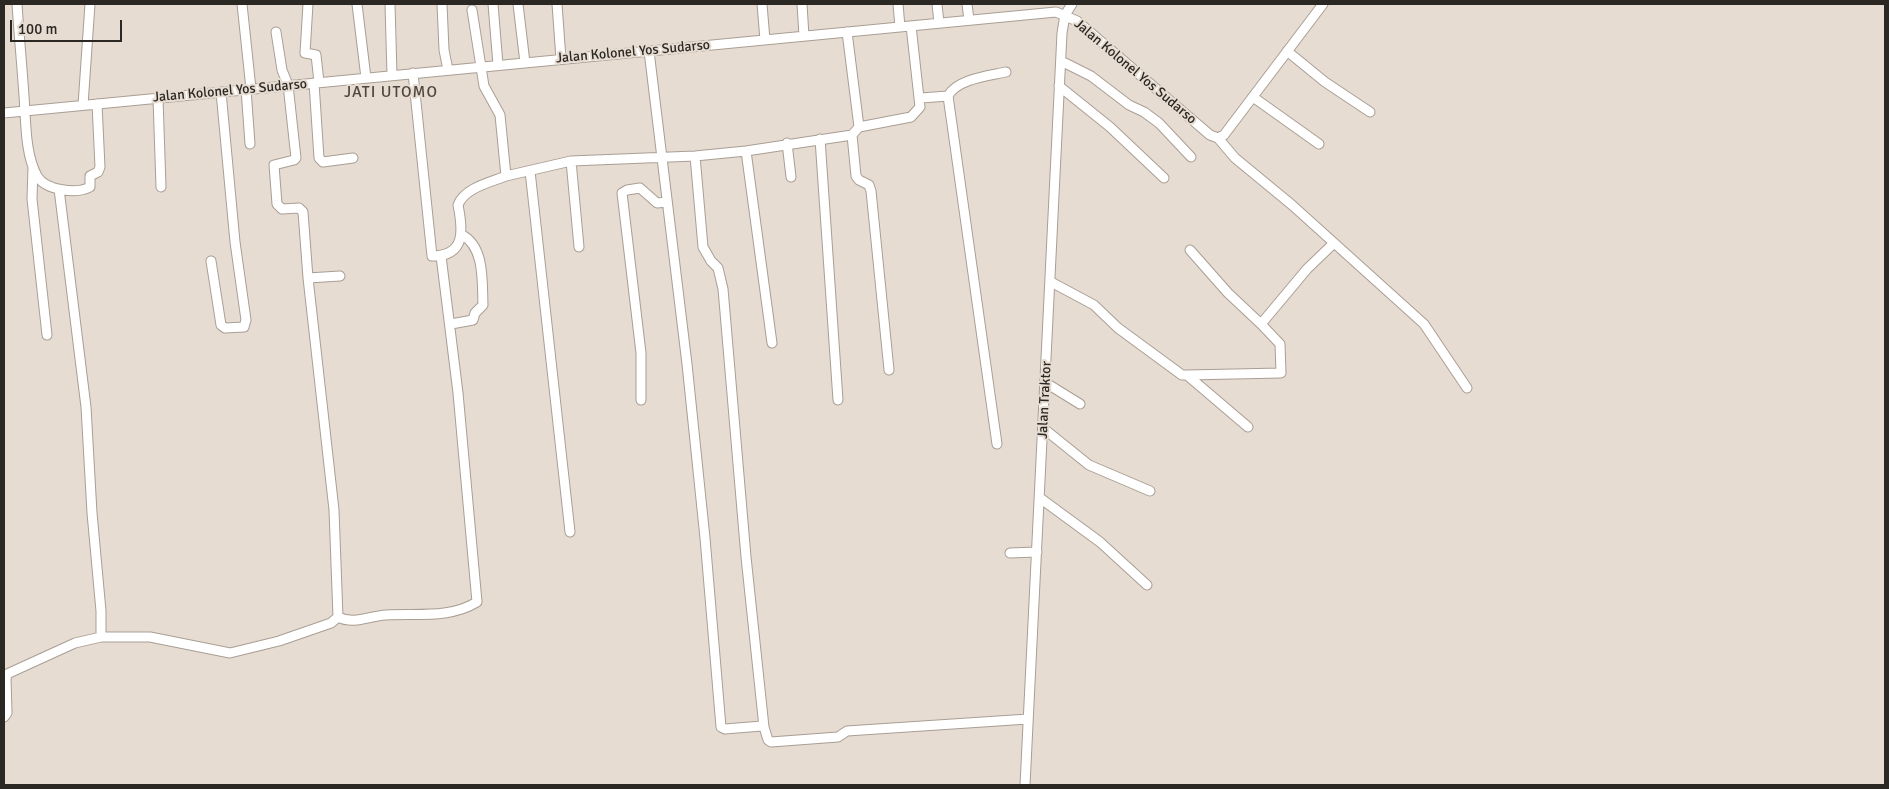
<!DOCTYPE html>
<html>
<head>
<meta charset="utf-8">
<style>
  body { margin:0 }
  #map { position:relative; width:1889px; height:789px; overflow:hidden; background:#e7dcd1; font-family:Signika,sans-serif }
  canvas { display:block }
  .frame { position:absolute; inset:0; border:5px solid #2b2723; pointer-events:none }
  .scale { position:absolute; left:10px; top:20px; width:112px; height:22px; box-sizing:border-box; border:2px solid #2b2723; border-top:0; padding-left:6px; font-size:15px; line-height:18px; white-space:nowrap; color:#2b2723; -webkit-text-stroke:4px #e7dcd1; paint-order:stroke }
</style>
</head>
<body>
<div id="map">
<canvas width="1889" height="789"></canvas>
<div class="frame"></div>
<div class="scale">100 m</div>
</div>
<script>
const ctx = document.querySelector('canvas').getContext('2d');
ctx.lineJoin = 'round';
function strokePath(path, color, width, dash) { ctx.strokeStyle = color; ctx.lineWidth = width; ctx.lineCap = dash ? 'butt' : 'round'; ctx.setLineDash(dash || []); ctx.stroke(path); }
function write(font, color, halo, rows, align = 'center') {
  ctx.font = font + ' Signika,sans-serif'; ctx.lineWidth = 4; ctx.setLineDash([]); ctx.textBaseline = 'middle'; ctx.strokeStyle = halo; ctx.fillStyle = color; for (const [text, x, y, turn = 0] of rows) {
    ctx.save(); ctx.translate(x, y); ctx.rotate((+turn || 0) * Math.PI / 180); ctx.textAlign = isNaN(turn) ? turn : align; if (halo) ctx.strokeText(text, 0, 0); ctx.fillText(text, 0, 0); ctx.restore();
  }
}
const minor = new Path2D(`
  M17,4C19,35 22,66 24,96C26,122 25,154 37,176C46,191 77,194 90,187V176L98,172L100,167L97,104
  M242,4L251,89
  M308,4L305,53L316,55L319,82
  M357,4L366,78
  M390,4L392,75
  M442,4L444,50L448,70
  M493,4L498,65
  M518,4L525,63
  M557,4L561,59
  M762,4L765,40
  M802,4L804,36
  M898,4L900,27
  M937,4L939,23
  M967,4L969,20
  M472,10L484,86L500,115L506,176L571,161L695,156L746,151L852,135
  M847,32L859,127
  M649,51L687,364L705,538L721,727L725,729L762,726L764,727L768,740L771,742L838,737L847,731L1028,719
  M1287,51L1325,82L1370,112
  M1061,61L1091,76L1129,105L1144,112L1159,123L1191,157
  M413,73L432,256C466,256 463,230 458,205C464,188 491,182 506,176
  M314,83L319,158L323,162L353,158
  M1059,86L1110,127L1164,178
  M246,89L250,144
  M948,96L997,444
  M1253,97L1319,144
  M158,98L161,187
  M921,98L948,96C957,79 988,76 1006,72
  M83,105L90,4
  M4,113L1056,12L1077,21L1210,135L1218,138
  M1218,138L1235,158L1292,205L1424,324L1467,388
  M1218,138L1224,135L1323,4
  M820,139L838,400
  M787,143L791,177
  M746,151L772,343
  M695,156L703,247L711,261L718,268L723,289L746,557L764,727
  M571,161L579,247
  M33,167L32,199L47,335
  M530,171L570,532
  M59,189L86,407L92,513L101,611V637
  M1190,250L1228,293L1261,324
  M211,261L221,325L225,328L244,327L246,320L235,242L221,92
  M308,278L340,276
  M1051,282L1094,305L1118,328L1182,375H1187L1248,427
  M451,324L473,320L475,313L483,305C482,282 485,247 462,235
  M889,370L871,191L869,185L859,180L856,176L852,135L859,127L911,117L920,107L911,26
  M1187,375L1281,373L1280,344L1261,324L1307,269L1334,243
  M1046,383L1080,404
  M641,400V353L622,193L627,190L640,188L657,203L667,202
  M1043,428L1089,465L1150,491
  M1040,498L1100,542L1147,585
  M1010,553L1037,552
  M338,617C354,625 369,616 386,615C417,613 449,619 477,602L458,393L441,256
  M4,717L7,713L6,679L7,674L75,643L101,637H150L230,653L279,641L331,623L338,617L334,510L308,278L303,212L299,208L282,209L277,204L274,165L294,160L296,158L288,85L282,70L276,32
  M1025,785L1062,33L1065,15L1072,4`);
strokePath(minor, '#a99e94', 11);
strokePath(minor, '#fff', 9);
write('14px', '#2b2723', '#e7dcd1', [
  ["Jalan Kolonel Yos Sudarso",633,52,-5],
  ["Jalan Kolonel Yos Sudarso",1135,72,40],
  ["Jalan Kolonel Yos Sudarso",230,91,-5],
  ["Jalan Traktor",1045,400,-87]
]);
ctx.letterSpacing = '1px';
write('16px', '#4f463d', '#e7dcd1', [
  ["JATI UTOMO",391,93]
]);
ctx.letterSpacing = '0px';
</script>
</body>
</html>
